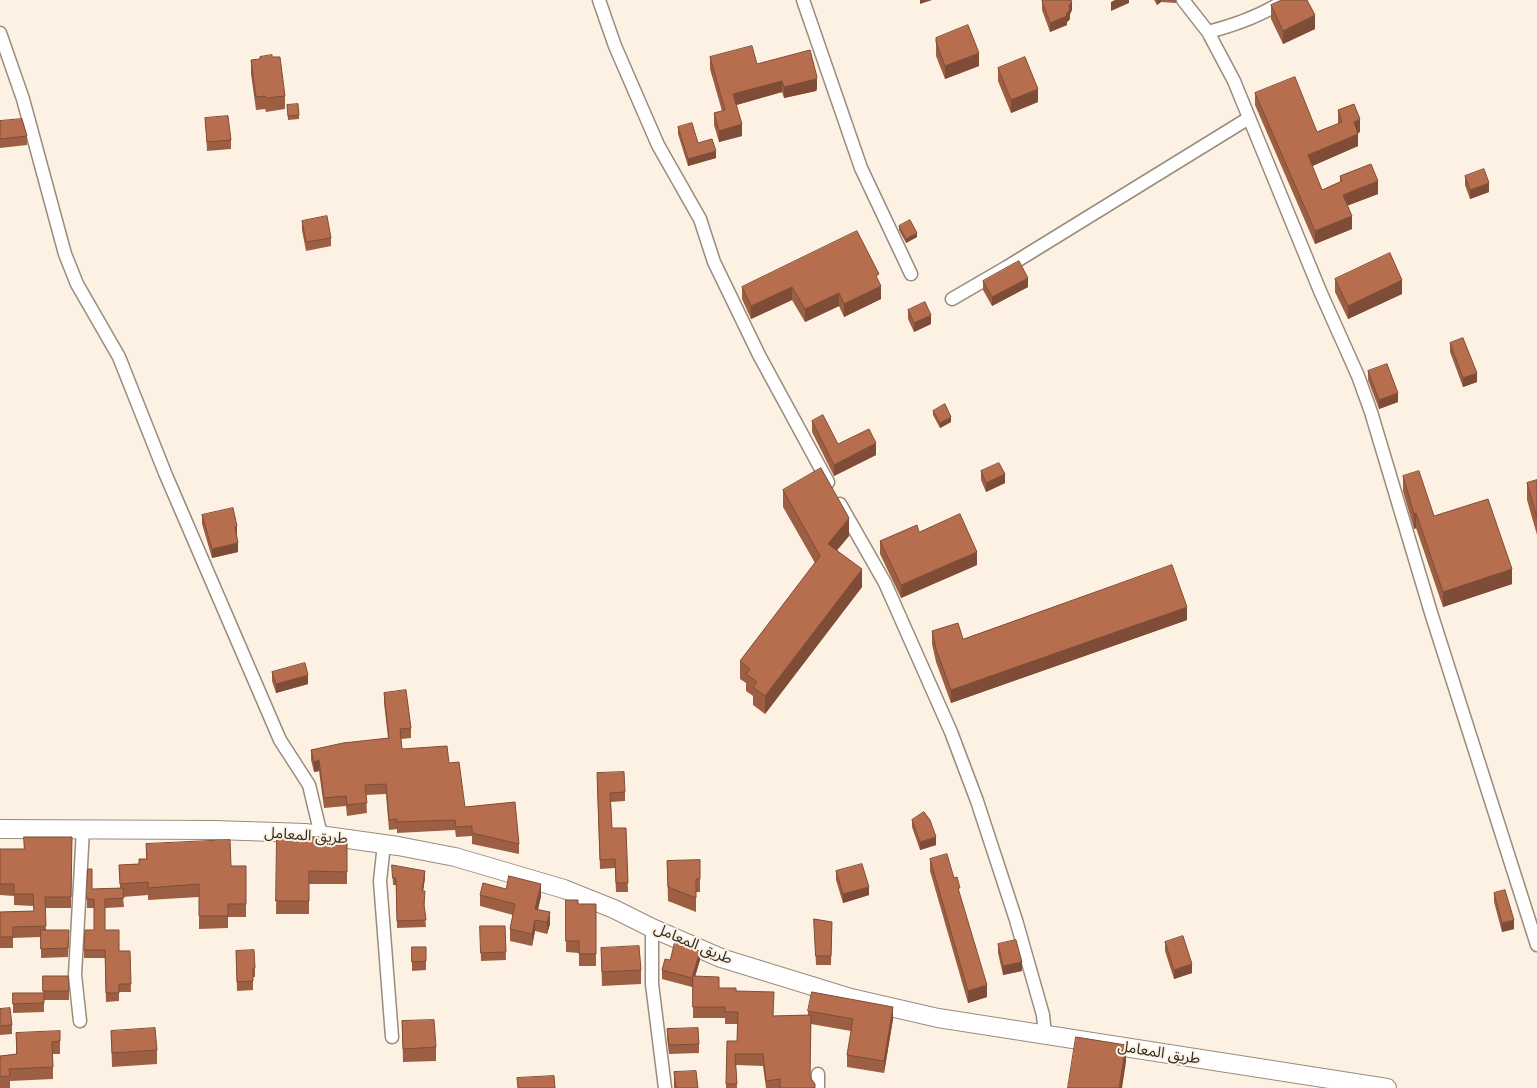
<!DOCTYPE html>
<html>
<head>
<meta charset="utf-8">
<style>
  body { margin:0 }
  canvas { display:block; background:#fdf1e3 }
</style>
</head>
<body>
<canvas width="1537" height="1088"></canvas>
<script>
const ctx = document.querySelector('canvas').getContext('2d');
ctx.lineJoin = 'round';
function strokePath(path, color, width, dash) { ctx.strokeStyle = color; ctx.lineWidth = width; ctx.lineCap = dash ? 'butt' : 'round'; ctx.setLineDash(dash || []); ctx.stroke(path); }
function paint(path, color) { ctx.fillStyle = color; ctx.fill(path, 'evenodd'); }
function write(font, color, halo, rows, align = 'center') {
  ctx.font = font + ' "Fira Sans","Noto Sans Arabic",sans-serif'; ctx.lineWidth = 4; ctx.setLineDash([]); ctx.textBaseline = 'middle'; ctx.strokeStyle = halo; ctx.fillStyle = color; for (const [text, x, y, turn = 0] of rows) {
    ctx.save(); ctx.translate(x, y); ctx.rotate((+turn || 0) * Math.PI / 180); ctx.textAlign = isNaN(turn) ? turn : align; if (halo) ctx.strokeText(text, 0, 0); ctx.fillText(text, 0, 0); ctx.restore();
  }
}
const minor = new Path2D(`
  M599,0L615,46L658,145L700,219L714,262L759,355L828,482
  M803,0L861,168L911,274
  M1183,0L1208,32L1234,81L1320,291L1358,376L1371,412L1432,616L1537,945
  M1208,32C1235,25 1261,16 1285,0
  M0,33L23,99L65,254L77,284L119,357L165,473L280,740L309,785L321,835
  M952,299L1007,267L1249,118
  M840,504L885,583L951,732L977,801L1016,920L1043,1015L1045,1035
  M384,844L380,881L392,1037
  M652,928V984L665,1088
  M80,1021L75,975L83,829
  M818,1088V1074`);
const secondary = new Path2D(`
  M0,829L215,830L305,833L398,846L455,857L564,889L614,909L652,928L721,958L851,998L938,1018L1387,1088`);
strokePath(minor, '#9a8c7d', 15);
strokePath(secondary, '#9a8c7d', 20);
strokePath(minor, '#fff', 12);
strokePath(secondary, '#fff', 18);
paint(new Path2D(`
  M1154,0H1176V3L1161,2L1157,5Z
  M1042,1L1072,10L1070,14V19L1067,22V25L1050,32L1042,10Z
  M1271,5L1315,29L1283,44L1271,19Z
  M936,38L979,66L945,79L936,56Z
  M710,57L757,64L817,89L816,91L784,98L782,92L736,105L742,136L719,142L714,125V113L722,111L710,69Z
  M251,60L285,96V109L266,112L265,109L256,110L251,74Z
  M998,68L1038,102L1011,113L998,81Z
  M1255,93L1317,132L1338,124V110L1360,132L1358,133V146L1312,166L1322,190L1340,182V176L1378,194L1347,206L1352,229L1315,244L1255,105Z
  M287,105L299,115V119L288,120Z
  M205,118L231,140V149L207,151Z
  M0,121L27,136V145L0,148Z
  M678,127L698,143L716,158L688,166L678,134Z
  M1465,176L1489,192L1470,199L1465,185Z
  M302,221L331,238V246L306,251L302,230Z
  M899,226L917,237L906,243L899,230Z
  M1335,279L1402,294L1348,319L1335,292Z
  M983,281L1028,287L992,306L983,290Z
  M879,282L881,299L844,317L839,306L805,322L792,300L751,319L742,299V287Z
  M908,310L931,324L914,332L908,319Z
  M1450,343L1477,382L1463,387L1450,352Z
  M1368,371L1398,402L1379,409L1368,380Z
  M933,411L951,422L940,428L933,415Z
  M812,421L838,444L876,455L834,476L812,432Z
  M981,471L1005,483L986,492L981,480Z
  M1403,476L1434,516L1512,584L1443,607L1416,528L1414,529L1403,491Z
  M1537,480V535L1527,500V483Z
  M783,490L849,536L837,550L862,587L765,714L753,705V696L746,691V683L740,679V661L815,563L783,507Z
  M202,515L237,535L238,552L212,558L202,524Z
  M919,532L977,565L901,598L880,554V541Z
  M1187,620L951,703L936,662L932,644V631L963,639Z
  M272,672L308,684L276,693L272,681Z
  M384,693L411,728V738L401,739L402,749L449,763L465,807L519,844V854L472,844V836L456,837L455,830L397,833V829L389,830L386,794L366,795L367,813L347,816L346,806L324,808L319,771L314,772L311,760V750L388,738L384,703Z
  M597,782L625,792V801L611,802L612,828H626L628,892H616L615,868L600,869Z
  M912,820L936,845L920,850L912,827Z
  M277,836L319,842L347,843V884H309V914H276Z
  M72,837L71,908H45L46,930L69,939L68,957L41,958V937L13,938V948H0V912L34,911L33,906L14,905V896L0,895V849H24Z
  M146,844L231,866H246V917H228V928L199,929V897L148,900V895L123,897L124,907L105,908V930L119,951H130L131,992H119V1001L106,1002L105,958H84V950L94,930V908H87V899L92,889L120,888L119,865L139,864L146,859Z
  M930,859L954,878L960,896L987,997L968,1003L930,871Z
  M700,860V892H696V912L668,901L667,861Z
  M392,865L425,878L423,891L425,898L424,907L426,927L397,928L396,885H393Z
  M836,871L869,895L843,903L836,880Z
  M506,889L541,896L538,910L550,924L547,934L535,931L532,946L510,941V929L513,915L480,906V895Z
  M1494,893L1514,929L1502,932L1494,902Z
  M566,900L578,904H596V966H579V953L566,952Z
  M814,919L832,922L831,965H816Z
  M480,926H505L506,960L481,961Z
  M1165,942L1192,973L1174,979L1165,951Z
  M998,944L1022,971L1003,975L998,953Z
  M412,947H426V970L412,971Z
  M601,948L641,970V984L602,986Z
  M236,951L255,968V977H253V990L237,991Z
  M670,960H700L695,976L719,988L736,991L773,1016L808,1015V1011L893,1019L884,1073L847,1067V1055L851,1031L811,1024L810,1077L815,1088H766L763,1066L736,1065L737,1088H726L727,1041H737V1024H725V1018H693V985L692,987L662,979V970Z
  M43,976L69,991V1000H44V1012L13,1013V993H43Z
  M0,1009L12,1025V1034L0,1035Z
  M402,1021L436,1047V1061L403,1062Z
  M667,1029L699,1044V1053L669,1054L667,1038Z
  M111,1031L157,1050V1064L112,1067Z
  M16,1033L60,1041V1054H53V1079L10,1081V1088H0V1056L16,1054Z
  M674,1072L698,1088H674Z`), '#9d5f43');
paint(new Path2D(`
  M920,0H932L920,4Z
  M1115,0H1129V3L1111,11V2Z
  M1157,0H1161V2L1157,5Z
  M1072,1V10L1070,14V19L1067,22V25L1050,32V23L1069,6Z
  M1315,15V29L1283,44V31Z
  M979,53V66L945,79V66Z
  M817,77V89L816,91L784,98V87Z
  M782,81V92L733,106V94Z
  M1038,89V102L1011,113V100Z
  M1360,119V132L1354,134V122Z
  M742,124V136L719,142V131Z
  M1358,134V146L1308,168V155Z
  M716,151V158L688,166V159Z
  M1378,181V194L1343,207V195Z
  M1489,183V192L1470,199V190Z
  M1352,216V229L1315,244V231Z
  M917,233V237L906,243V239Z
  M1028,278V287L992,306V297Z
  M1402,280V294L1348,319V306Z
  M881,286V299L844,317V304Z
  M792,287V300L751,319V306Z
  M839,293V306L805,322V309Z
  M931,315V324L914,332V323Z
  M1477,373V382L1463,387V378Z
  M1398,393V402L1379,409V400Z
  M951,417V422L940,428V423Z
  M876,443V455L834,476V465Z
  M1005,474V483L986,492V483Z
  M1416,513V528L1414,529V514Z
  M849,518V536L828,561V544Z
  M237,526V535L235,536V527Z
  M238,543V552L212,558V549Z
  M977,552V565L901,598V585Z
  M862,569V587L765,714V696Z
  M1512,569V584L1443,607V592Z
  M1187,607V620L951,703V690Z
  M308,675V684L276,693V684Z
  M319,760V771L314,772V762Z
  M936,837V845L920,850V842Z
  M425,871V878L422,898V891Z
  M541,884V896L535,921V909Z
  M869,887V895L843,903V894Z
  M550,912V924L547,934V922Z
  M535,920V931L532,946V934Z
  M1514,920V929L1502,932V923Z
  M700,951V960L692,987V978Z
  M1022,962V971L1003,975V966Z
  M1192,964V973L1174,979V970Z
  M987,985V997L968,1003V991Z
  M893,1007V1019L884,1073V1061Z
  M1126,1045V1062L1122,1088H1119Z`), '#7f4d37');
const building = new Path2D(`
  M1045,0H1069L1072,1L1069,6L1070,10L1066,14L1067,16L1050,23L1042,1Z
  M1282,0H1307L1315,15L1283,31L1271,5Z
  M968,25L979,53L945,66L936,42V38Z
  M752,46L757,64L810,50L817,77L816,79L784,87L782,81L733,94L742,124L719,131L714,113L725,110L710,57Z
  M272,55V57H280L285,96L266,98L265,96L256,97L251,60L260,59V57Z
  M1025,57L1038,89L1011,100L998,68Z
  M1295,77L1317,132L1342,122L1338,110L1354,104L1360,119L1354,122L1358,134L1308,155L1322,190L1342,181L1340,176L1371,164L1378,181L1343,195L1352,216L1315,231L1255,93Z
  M298,104L299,115L288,116L287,105Z
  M228,116L231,140L207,142L205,118Z
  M22,119L27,136L0,139V121Z
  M692,123L698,143L712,139L716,151L688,159L678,127Z
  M1484,169L1489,183L1470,190L1465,176Z
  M327,216L331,238L306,242L302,221Z
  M910,220L917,233L906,239L899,226Z
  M857,231L879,274L876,276L881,286L844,304L839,293L805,309L792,287L751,306L742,287Z
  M1390,253L1402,280L1348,306L1335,279Z
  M1019,261L1028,278L992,297L983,281Z
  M925,302L931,315L914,323L908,310Z
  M1463,338L1477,373L1463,378L1450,343Z
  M1387,364L1398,393L1379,400L1368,371Z
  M945,404L951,417L940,423L933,411Z
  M823,415L838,444L869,429L876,443L834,465L812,421Z
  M999,463L1005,474L986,483L981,471Z
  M821,468L849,518L828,544L862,569L765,696L753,687L757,682L746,674L750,669L740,661L820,556L783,490Z
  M1419,471L1434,516L1488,499L1512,569L1443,592L1416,513L1414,514L1403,476Z
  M1537,480V517L1527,483Z
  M233,508L237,526L235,527L238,543L212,549L202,515Z
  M960,514L977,552L901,585L880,541L917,525L919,532Z
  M1172,565L1187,607L951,690L936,649L932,631L958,623L963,639Z
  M305,663L308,675L276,684L272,672Z
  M406,690L411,728L400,729L402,749L447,746L449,763L459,762L465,807L515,802L519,844L472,833V826L456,827L455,820L397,822V819L389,820L386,784L365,785L367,803L347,805L346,796L324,798L319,760L314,762L311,750L343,743L389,738L384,693Z
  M624,772L625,792L610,793L612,828H626L628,883H616L615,859L600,860L597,773Z
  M924,812L930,820L936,837L920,842L912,820Z
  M277,836L319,837V842L347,843V872L309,871V901H276Z
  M24,837H72L71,897H45L46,926L13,927V937H0V912L34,911L33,894H14V884H0V849H24Z
  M230,840L231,866H246V904H228V916H199V884L148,888V882L120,884L119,865L139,864V859H147L146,844Z
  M947,854L954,878L957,877L960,888H958L987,985L968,991L930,859Z
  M700,860V879H696V898L668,887L667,861Z
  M862,864L869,887L843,894L836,871Z
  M392,865L425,871L422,891H425L424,904L426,920L397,921L396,878H393Z
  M88,869H92V889L123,888L124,898L105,899V930H119V951H130L131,984H119V993H106L105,950H84L85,930H94V899H87Z
  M509,876L541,884L535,909L550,912L547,922L535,920L532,934L510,929L515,904L480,895L483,883L506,889Z
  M1505,890L1514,920L1502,923L1494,893Z
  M566,900H578V904H596V954H579V941H566Z
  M814,919L832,922L831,956H816Z
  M480,926H505L506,952L481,953Z
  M41,930H69L68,948L41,949Z
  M1183,936L1192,964L1174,970L1165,942Z
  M1016,940L1022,962L1003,966L998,944Z
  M675,942L700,951L692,978L662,970L665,959L670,960Z
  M639,946L641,970L602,972L601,948Z
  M412,947H426V961L412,962Z
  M254,950L255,968H253V981L237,982L236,951Z
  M43,976H68L69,991H43Z
  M693,976L719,977V988H736V991L774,992L773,1016L811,1015L810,1077L815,1084V1088H780V1079L766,1081L763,1054H735L737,1084H726L727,1041H737L738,1012H725V1007H693Z
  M812,992L893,1007L884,1061L847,1055L853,1019L808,1011Z
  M13,993H44V1003L13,1004Z
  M10,1008L12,1025L0,1026V1009Z
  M434,1020L436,1047L403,1049L402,1021Z
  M155,1028L157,1050L112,1053L111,1031Z
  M698,1028L699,1044L669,1045L667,1029Z
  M60,1031V1041L52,1042L53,1067L9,1069L10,1076L0,1077V1056L17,1054L16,1033Z
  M1076,1037L1126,1045L1119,1088H1068Z
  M696,1071L698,1088H676L674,1072Z
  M554,1076L555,1088H518L517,1078Z`);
paint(building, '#b66e4e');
strokePath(building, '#7f4d37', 1);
write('15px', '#302a23', '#fdf1e3', [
  ["طريق المعامل",306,836,4],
  ["طريق المعامل",693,944,23],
  ["طريق المعامل",1159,1053,9]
]);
</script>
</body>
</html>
